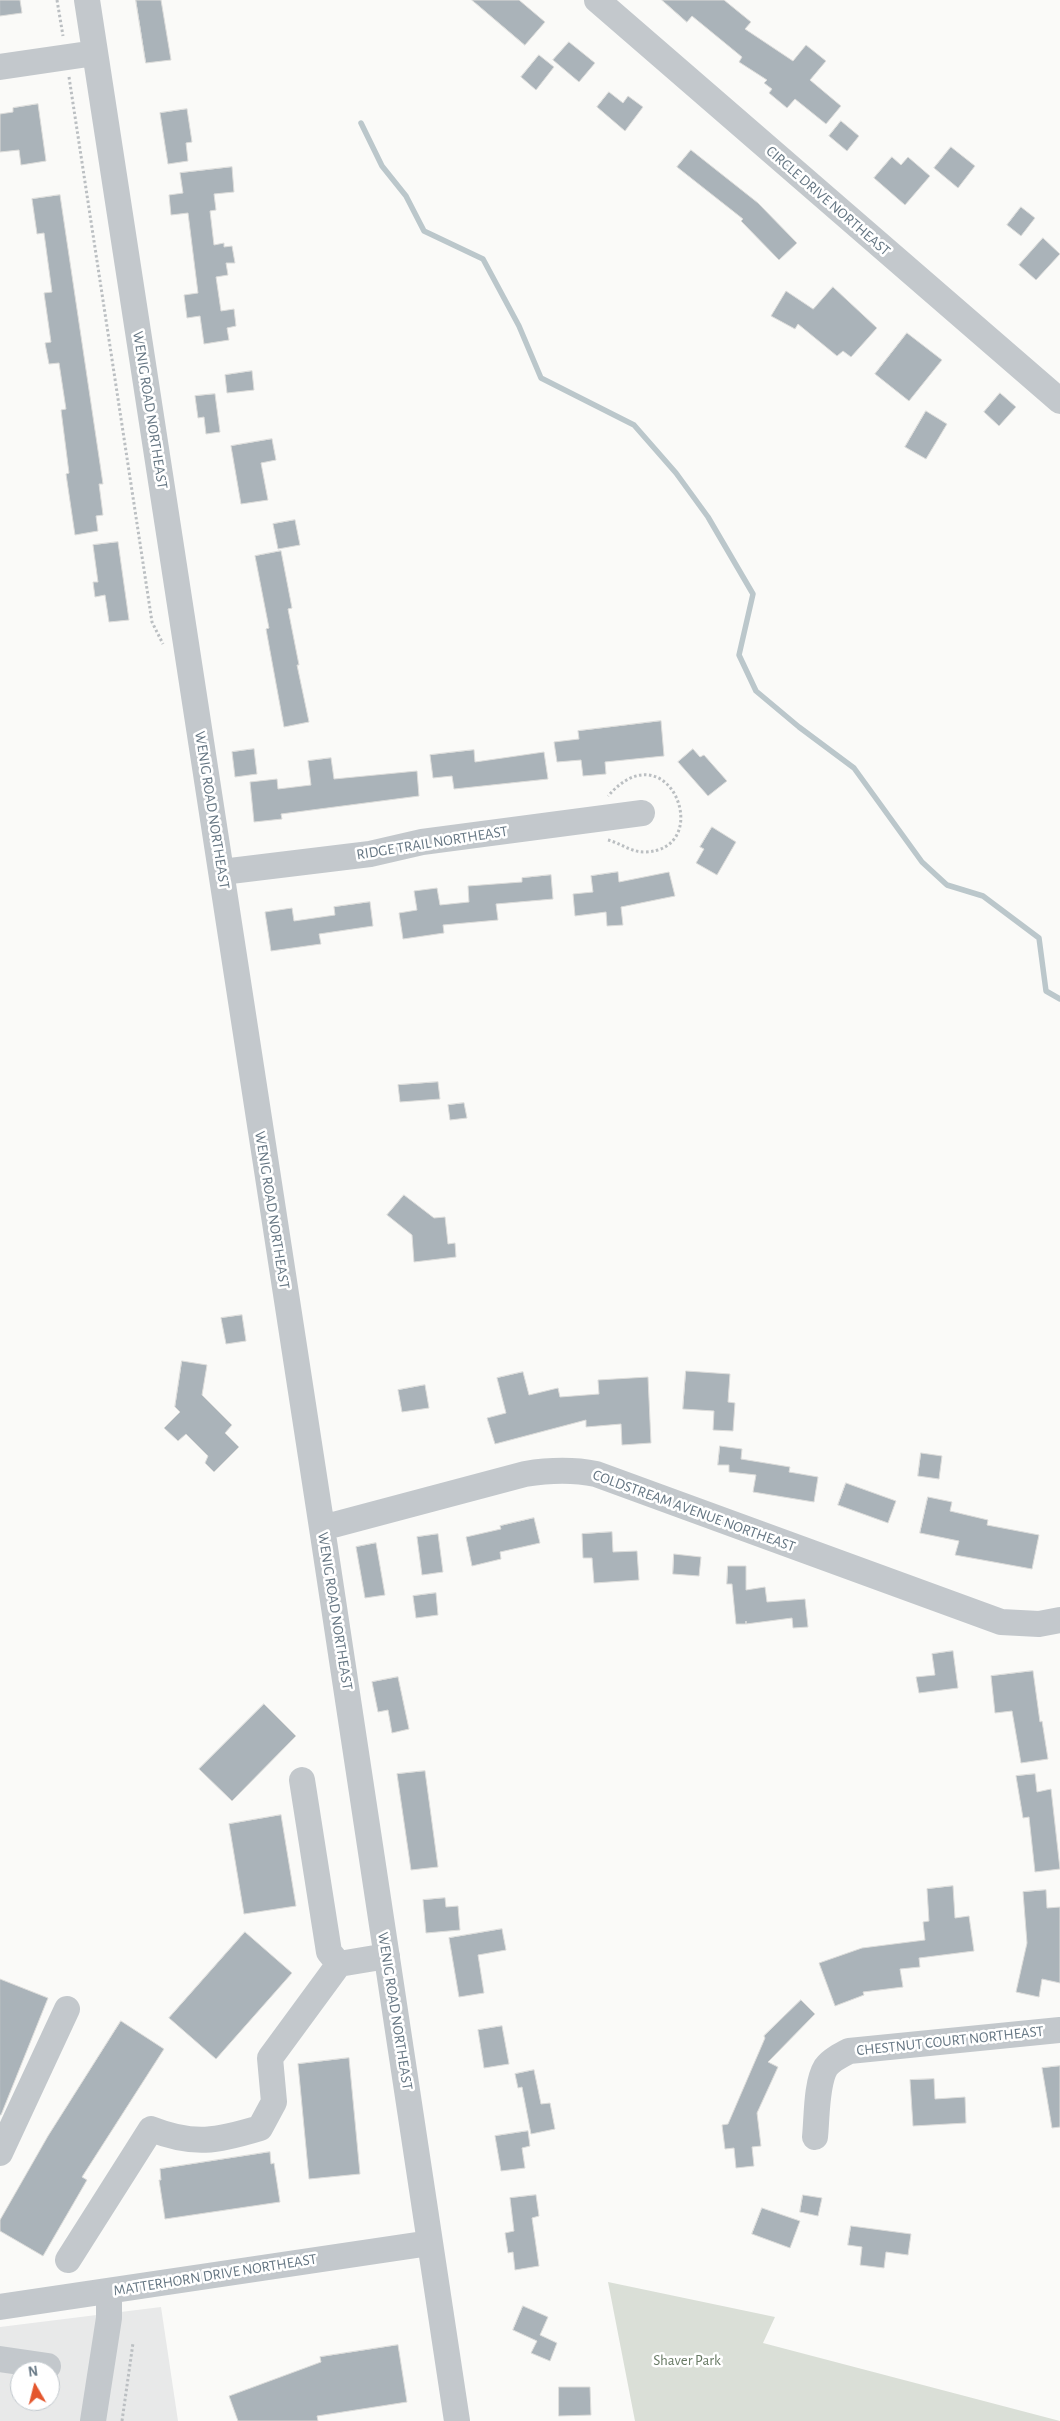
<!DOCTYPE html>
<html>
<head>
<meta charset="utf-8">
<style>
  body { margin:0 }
  #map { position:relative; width:1060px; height:2421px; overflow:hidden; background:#fafaf8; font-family:"Alegreya Sans",sans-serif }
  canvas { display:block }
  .north { position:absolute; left:10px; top:2361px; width:50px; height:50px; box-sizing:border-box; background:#fff; border:1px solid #c1c8cd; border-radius:50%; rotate:352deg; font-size:14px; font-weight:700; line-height:20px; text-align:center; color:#657683 }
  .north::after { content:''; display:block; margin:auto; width:18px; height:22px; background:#e4572e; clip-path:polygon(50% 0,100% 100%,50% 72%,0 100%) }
</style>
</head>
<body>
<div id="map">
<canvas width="1060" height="2421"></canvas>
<div class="north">N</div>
</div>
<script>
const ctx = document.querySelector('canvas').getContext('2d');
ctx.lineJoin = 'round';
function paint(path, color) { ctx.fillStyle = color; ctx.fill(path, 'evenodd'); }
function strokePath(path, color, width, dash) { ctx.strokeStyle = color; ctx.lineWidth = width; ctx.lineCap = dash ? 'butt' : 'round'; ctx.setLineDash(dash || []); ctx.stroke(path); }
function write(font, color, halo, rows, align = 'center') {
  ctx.font = font + ' "Alegreya Sans",sans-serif'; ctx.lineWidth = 5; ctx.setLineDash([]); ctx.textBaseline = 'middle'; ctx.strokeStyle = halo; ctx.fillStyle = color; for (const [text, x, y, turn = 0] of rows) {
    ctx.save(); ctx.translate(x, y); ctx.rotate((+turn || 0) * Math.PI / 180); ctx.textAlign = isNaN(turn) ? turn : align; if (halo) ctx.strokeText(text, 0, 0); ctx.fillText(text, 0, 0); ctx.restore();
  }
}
paint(new Path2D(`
  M161,2307L178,2421H0V2327ZM20,2371H50V2401H20Z`), '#e8e9e9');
paint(new Path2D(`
  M608,2282L775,2317L763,2343L1060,2421H635Z`), '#dadfd7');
strokePath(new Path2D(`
  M361,123L382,166L406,196L424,231L483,259L519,326L541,378L634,425L676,473L708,517L753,594L739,655L756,691L799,727L854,768L922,862L947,885L983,896L1039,938L1046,991L1060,999`), '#bbc7cb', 5.5);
const building = new Path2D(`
  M0,0H20L22,13L0,16Z
  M136,0H161L171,60L146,63Z
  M472,0H519L545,22L525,45Z
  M662,0H724L751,22L745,29L793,61L806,45L826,61L810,80L841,106L826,124L795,99L787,108L769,93L772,89L764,83L767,80L739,62L742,57L692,16L687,22Z
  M569,42L595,63L579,82L553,60Z
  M539,55L554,67L536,90L521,77Z
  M609,92L623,103L628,96L643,107L625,131L597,107Z
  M38,104L46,161L21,165L19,150L0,152V114L13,112V108Z
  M187,109L192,142L186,143L188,161L168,164L160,113Z
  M841,121L859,136L847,151L829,136Z
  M951,147L975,166L958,188L934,168Z
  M691,150L758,203L797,243L779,260L741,221L743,219L677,167Z
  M892,157L901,165L908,157L930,176L905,205L874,178Z
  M232,167L234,192L214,194L216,210L210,211L214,245L224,243V247L232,246L235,263H226L228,275L216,277L221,311L234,309L236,326L227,328L229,340L204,344L200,316L187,318L184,295L198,293L188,213L171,215L169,195L183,193L180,173Z
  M60,195L103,484H99L103,515L96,516L98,531L75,535L66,474L69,473L61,410L66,409L59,363L49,364L45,343L51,342L44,293L52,292L44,233L37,234L32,199Z
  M1021,207L1035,218L1021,236L1007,225Z
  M1043,238L1060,254L1036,280L1019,265Z
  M833,287L877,328L851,357L843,351L837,356L798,324L795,329L771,316L786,291L813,309Z
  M907,333L942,360L909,401L875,374Z
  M252,371L254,390L227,393L225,375Z
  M1000,393L1016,407L999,426L984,412Z
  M215,394L220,432L206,434L204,417L198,418L195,396Z
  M926,411L947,424L926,459L905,447Z
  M272,439L276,460L261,463L268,500L241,504L231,446Z
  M295,520L300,545L278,549L273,524Z
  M118,542L129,620L109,622L105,595L95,597L93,582H98L93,545Z
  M281,551L292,608L288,609L299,665H297L309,722L284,727L266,629L269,628L255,556Z
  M661,721L664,756L605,762L606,774L583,776L581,760L557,762L554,742L579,739L578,731Z
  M254,749L257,774L235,777L232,752Z
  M693,749L700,757L704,755L727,781L708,796L678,762Z
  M474,750L475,762L544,752L548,779L454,789L452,776L433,778L430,755Z
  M331,758L334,779L417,771L419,796L281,814L282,819L254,822L250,782L277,779L278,789L311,785L308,761Z
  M712,827L736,842L717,875L696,863L704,849L700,847Z
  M618,872L619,882L669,872L675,896L621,907L623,925L607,926L606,912L575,916L573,894L593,892L591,876Z
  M551,875L553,899L496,904L498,920L443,925L444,933L403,939L399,913L417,910L414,891L437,888L440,905L469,902L468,886L522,882V878Z
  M370,902L373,926L319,934L321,944L271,951L265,912L292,908L294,921L335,915L334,907Z
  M438,1082L440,1099L400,1102L398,1085Z
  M464,1103L467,1118L450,1120L448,1105Z
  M404,1195L434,1218L445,1217L448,1244L455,1243L456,1257L414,1262L412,1235L387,1215Z
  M242,1315L246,1341L226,1344L221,1318Z
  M182,1361L207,1365L202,1395L232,1425L225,1433L239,1447L214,1472L205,1463L208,1456L186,1434L178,1441L164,1428L180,1412L175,1407Z
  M686,1371L730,1374L728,1402L735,1403L733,1431L713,1430L714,1411L683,1409Z
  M523,1372L529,1395L558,1388L560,1397L599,1394L598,1380L648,1377L651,1443L622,1445L621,1424L586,1427V1420L495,1444L487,1418L506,1413L497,1378Z
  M425,1385L429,1408L402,1412L398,1390Z
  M720,1446L742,1449L741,1459L790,1467L789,1472L818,1477L814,1502L753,1492L756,1475L729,1472V1465H718Z
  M921,1453L942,1456L939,1479L918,1476Z
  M846,1483L896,1501L888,1523L838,1505Z
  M928,1497L952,1502L950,1511L988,1520L987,1525L1039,1535L1032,1569L955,1555L959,1541L920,1533Z
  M534,1518L540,1543L500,1552L501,1559L472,1566L466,1537L501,1529L500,1526Z
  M612,1532L613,1552L637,1551L639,1580L594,1583L592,1558H583L582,1534Z
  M438,1534L443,1572L422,1575L417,1537Z
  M376,1543L385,1595L365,1598L356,1547Z
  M674,1554L701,1557L699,1576L673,1574Z
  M728,1566H746V1590L765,1587L767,1602L805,1599L808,1627L793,1628L792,1618L746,1624V1621V1624H736L732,1584H727Z
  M436,1593L438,1615L416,1618L413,1596Z
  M953,1651L958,1688L919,1693L916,1677L935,1675L932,1654Z
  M1033,1671L1040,1722L1042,1721L1048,1759L1021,1763L1012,1711L995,1713L991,1676Z
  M398,1677L409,1729L392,1733L388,1710L378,1712L372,1682Z
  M264,1704L296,1736L232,1801L199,1769Z
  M425,1771L438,1867L411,1870L397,1774Z
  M1035,1774L1037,1792L1051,1789L1060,1869L1035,1872L1029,1817L1023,1818L1016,1776Z
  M281,1815L296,1906L244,1914L229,1824Z
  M953,1886L955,1918L969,1916L974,1951L919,1958L920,1967L900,1969L903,1987L863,1992L864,1995L835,2006L819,1963L862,1948L925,1940L923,1922L929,1921L927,1889Z
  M1046,1890L1047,1908L1060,1907V1983L1042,1979L1039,1997L1016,1992L1027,1943L1023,1892Z
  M445,1898L446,1907L458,1906L460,1930L426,1933L423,1900Z
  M502,1929L506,1950L478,1955L484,1993L459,1997L449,1938Z
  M245,1932L292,1973L216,2059L169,2018Z
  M0,1979L48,1998L1,2115H0Z
  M801,2000L815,2014L768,2062L778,2067L757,2113L761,2146L752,2147L754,2166L736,2168L734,2148L725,2149L722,2125L728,2124L765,2038L764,2036Z
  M121,2021L164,2049L82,2177L87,2180L43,2256L0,2231V2220L48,2136Z
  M502,2026L509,2064L484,2068L478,2030Z
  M349,2058L360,2174L309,2179L298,2064Z
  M1060,2066V2127L1052,2128L1042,2068Z
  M534,2070L541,2104L550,2103L555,2129L531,2134L522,2087L518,2088L515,2074Z
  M934,2079L935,2099L965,2097L966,2123L913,2126L910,2080Z
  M528,2131L530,2146L522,2148L525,2168L501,2171L495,2136Z
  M270,2152L271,2164L274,2163L280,2202L165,2219L159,2180H161L160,2169Z
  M536,2195L539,2216L532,2218L539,2266L515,2270L513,2252L508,2253L505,2233L514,2231L510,2198Z
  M803,2195L822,2198L818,2216L800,2212Z
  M762,2208L800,2221L790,2248L752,2234Z
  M851,2226L911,2234L908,2255L886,2252L884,2268L860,2265L862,2247L848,2245Z
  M523,2306L548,2317L540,2335L557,2343L550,2361L531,2353L537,2341L513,2330Z
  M398,2345L407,2402L317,2416L318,2421H238L229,2396L321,2362L320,2357Z
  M559,2387H590L591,2415L559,2416Z`);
paint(building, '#aab3b9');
strokePath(building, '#dcdcda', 1);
strokePath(new Path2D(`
  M57,0L63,36
  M69,77L152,622L163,644
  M608,840C620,843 631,852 644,852C717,851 669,726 608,796
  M122,2421L133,2343`), '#bbbfc2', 3, [2.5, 2.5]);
strokePath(new Path2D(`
  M87,0L322,1528L457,2421
  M597,0L1060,401
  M0,67L95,53
  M222,872L370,854L422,842L642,813
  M322,1528L525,1474C550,1470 571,1469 596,1474L1001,1622L1039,1624L1060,1620
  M302,1780L329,1952L339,1964
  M815,2137C817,2118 816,2083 826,2067C831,2060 841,2055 849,2051L1060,2030
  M0,2153L67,2009
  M68,2260L151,2129C194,2146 217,2141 260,2128L274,2102L270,2058L339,1964L387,1956
  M0,2307L430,2243
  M0,2359L48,2366
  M93,2421L109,2318V2291`), '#c3c8cc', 26);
write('15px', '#657683', '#fff', [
  ["CIRCLE DRIVE NORTHEAST",828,201,41],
  ["WENIG ROAD NORTHEAST",150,410,81],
  ["WENIG ROAD NORTHEAST",212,810,81],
  ["RIDGE TRAIL NORTHEAST",432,843,-9],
  ["WENIG ROAD NORTHEAST",272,1210,81],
  ["COLDSTREAM AVENUE NORTHEAST",694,1511,20],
  ["WENIG ROAD NORTHEAST",335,1611,81],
  ["WENIG ROAD NORTHEAST",395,2011,81],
  ["CHESTNUT COURT NORTHEAST",950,2041,-6],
  ["MATTERHORN DRIVE NORTHEAST",215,2275,-9]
]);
write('15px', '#687a64', '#fff', [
  ["Shaver Park",687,2360]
]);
</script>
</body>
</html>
